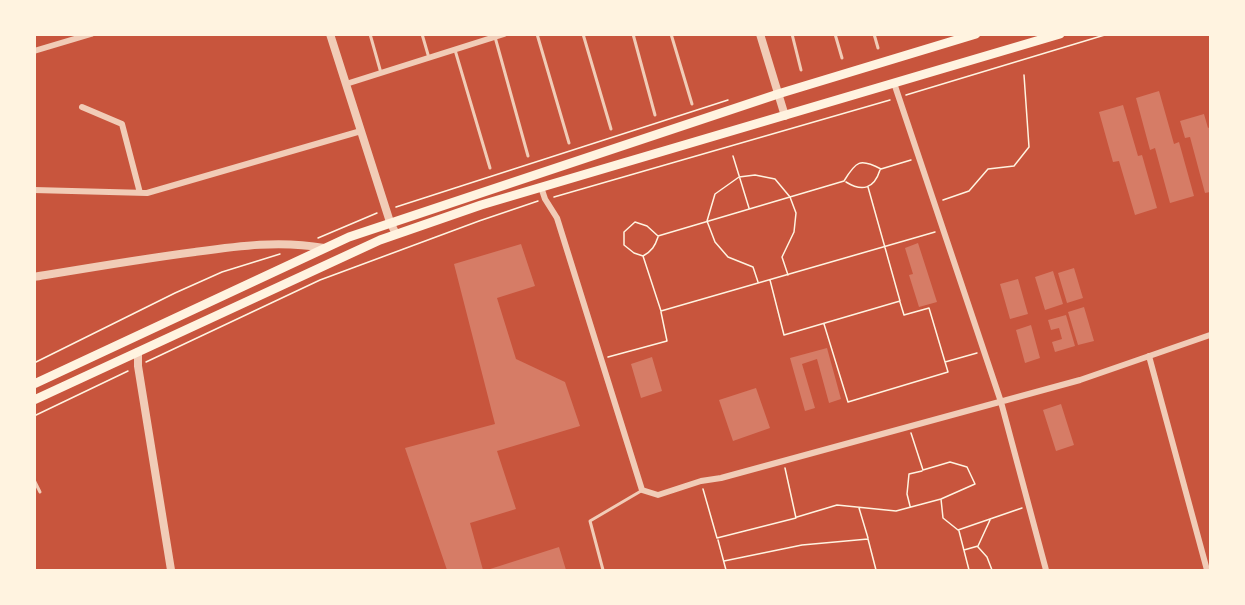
<!DOCTYPE html>
<html>
<head>
<meta charset="utf-8">
<style>
  body { margin:0 }
  #map { position:relative; width:1245px; height:605px; overflow:hidden; background:#c8553d; font-family:"Sofia Sans Condensed",sans-serif }
  canvas { display:block }
  .frame { position:absolute; inset:0; border:36px solid #fff3e0; pointer-events:none }
</style>
</head>
<body>
<div id="map">
<canvas width="1245" height="605"></canvas>
<div class="frame"></div>
</div>
<script>
const ctx = document.querySelector('canvas').getContext('2d');
ctx.lineJoin = 'round';
function paint(path, color) { ctx.fillStyle = color; ctx.fill(path, 'evenodd'); }
function strokePath(path, color, width, dash) { ctx.strokeStyle = color; ctx.lineWidth = width; ctx.lineCap = dash ? 'butt' : 'round'; ctx.setLineDash(dash || []); ctx.stroke(path); }
paint(new Path2D(`
  M1159,91L1174,144L1179,142L1194,196L1170,203L1155,148L1150,150L1136,98Z
  M1123,105L1138,156L1142,155L1157,208L1135,215L1119,161L1113,162L1099,112Z
  M1204,114L1208,128L1210,127V192L1205,193L1190,137L1185,138L1180,121Z
  M918,243L937,302L919,307L909,275L913,274L905,248Z
  M521,244L535,286L497,298L516,359L565,382L580,426L497,451L516,509L470,523L483,570H447L405,448L495,424L454,264Z
  M1074,268L1083,298L1067,303L1058,273Z
  M1053,271L1063,304L1045,310L1035,277Z
  M1018,279L1028,314L1010,319L1000,284Z
  M1084,307L1094,341L1078,345L1068,312Z
  M1066,315L1075,346L1055,352L1052,342L1062,339L1059,328L1051,330L1048,320Z
  M1031,325L1040,358L1025,363L1016,330Z
  M827,348L841,399L829,403L817,359L802,364L815,408L805,411L790,358Z
  M652,357L662,391L641,398L631,364Z
  M756,388L770,428L733,441L719,400Z
  M1061,404L1074,445L1056,451L1043,410Z
  M559,547L566,570H487Z`), '#d67c66');
strokePath(new Path2D(`
  M906,95L1108,34
  M733,156L749,208
  M911,160L881,169C860,158 856,161 844,181L658,236L647,226L635,222L624,232V245L634,253L643,256L661,311L935,232
  M846,182C862,192 874,189 880,170
  M554,197L890,100
  M943,200L969,191L988,169L1014,166L1029,147L1024,75
  M396,207L728,100
  M318,238L377,213
  M643,256C652,251 655,246 658,237
  M770,280L784,335L900,301L868,187
  M758,282L753,267L728,257L715,242L707,221L715,194L739,177L755,175L775,179L790,197L796,213L794,232L782,257L788,275
  M824,324L848,402L948,372L929,308L904,315L900,302
  M608,357L667,341L661,312
  M146,362L320,280L479,221L538,201
  M945,362L977,353
  M34,363L175,293L222,272L280,254
  M34,416L128,371
  M911,433L923,470L950,462L967,467L975,484L941,499L943,518L958,530L1022,508
  M703,489L717,538L796,518L785,468
  M910,506L907,494L909,474L922,471
  M859,508L868,538
  M797,517L837,505L896,511L941,499
  M959,531L969,570
  M718,540L726,570
  M978,547L987,557L992,570
  M964,550L978,546L990,520
  M724,561L802,545L868,539L876,570`), '#fff3e0', 1.5);
strokePath(new Path2D(`
  M370,34L381,73
  M422,34L429,58
  M537,34L569,143
  M583,34L611,129
  M633,34L655,115
  M671,34L692,104
  M792,34L801,70
  M835,34L842,58
  M874,34L878,48
  M495,37L528,156
  M455,50L490,168
  M34,480L40,492
  M603,570L590,521L641,491`), '#f1ccb7', 3);
strokePath(new Path2D(`
  M34,51L91,34
  M894,83L1001,402L1046,570
  M346,84L504,34
  M82,107L122,124L140,193
  M541,187L545,199L557,218L642,490L658,495L701,481L721,478L1080,380L1210,335
  M34,190L147,193L361,131
  M1149,356L1207,570`), '#f1ccb7', 6);
strokePath(new Path2D(`
  M330,34L390,222L396,234
  M760,34L785,116
  M34,277C88,268 141,259 195,252C238,246 280,240 324,248
  M138,352V366L171,570`), '#f1ccb7', 8);
strokePath(new Path2D(`
  M34,384L349,237L778,94L976,34
  M34,400L380,240L481,205L1060,34`), '#fff3e0', 9);
</script>
</body>
</html>
